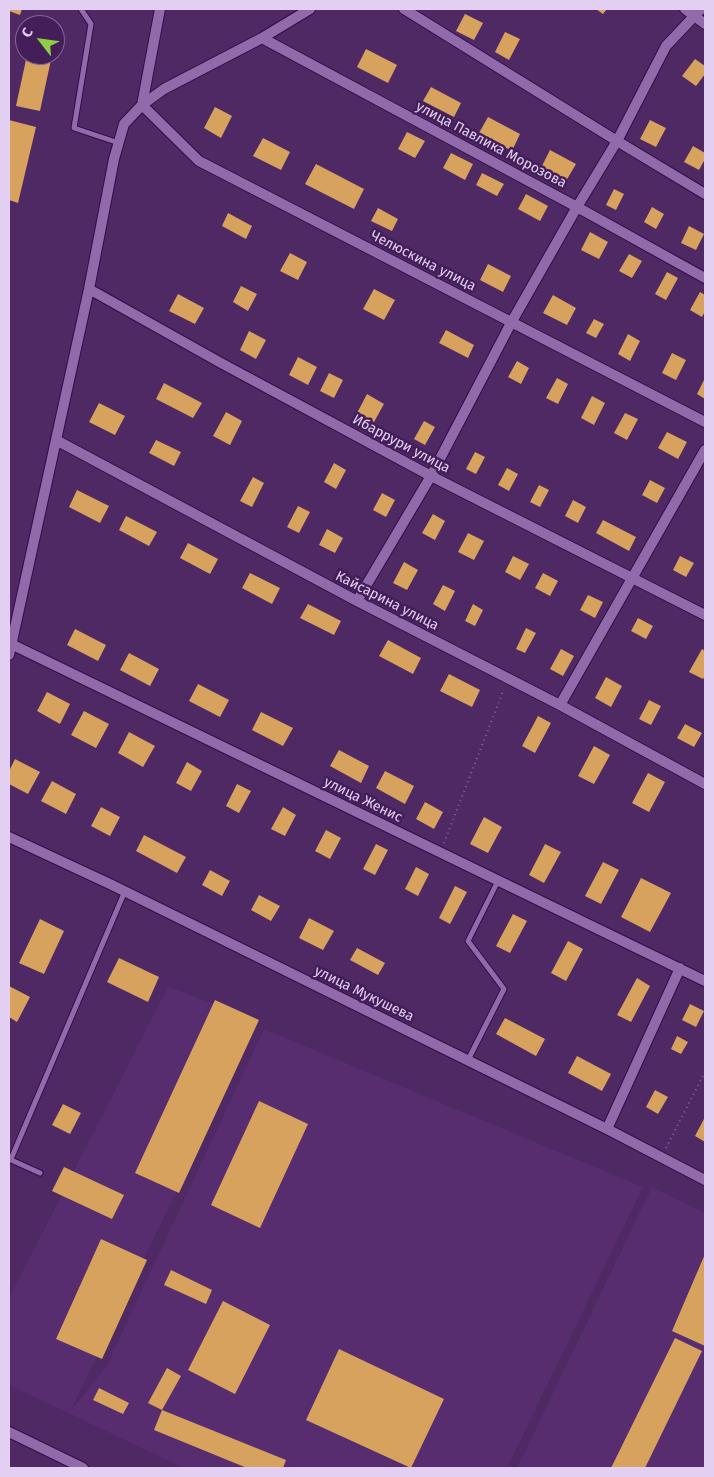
<!DOCTYPE html>
<html>
<head>
<meta charset="utf-8">
<style>
  body { margin:0 }
  #map { position:relative; width:714px; height:1477px; overflow:hidden; background:#4e2964; font-family:"Fira Sans",sans-serif }
  canvas { display:block }
  .frame { position:absolute; inset:0; border:10px solid #e3cff2; pointer-events:none }
  .north { position:absolute; left:15px; top:15px; width:50px; height:50px; box-sizing:border-box; background:#431e59; border:1px solid #836596; border-radius:50%; rotate:300deg; font-size:14px; font-weight:700; line-height:20px; text-align:center; color:#e3cff2 }
  .north::after { content:''; display:block; margin:auto; width:18px; height:22px; background:#8ece43; clip-path:polygon(50% 0,100% 100%,50% 72%,0 100%) }
</style>
</head>
<body>
<div id="map">
<canvas width="714" height="1477"></canvas>
<div class="frame"></div>
<div class="north">С</div>
</div>
<script>
const ctx = document.querySelector('canvas').getContext('2d');
ctx.lineJoin = 'round';
function paint(path, color) { ctx.fillStyle = color; ctx.fill(path, 'evenodd'); }
function strokePath(path, color, width, dash) { ctx.strokeStyle = color; ctx.lineWidth = width; ctx.lineCap = dash ? 'butt' : 'round'; ctx.setLineDash(dash || []); ctx.stroke(path); }
function write(font, color, halo, rows, align = 'center') {
  ctx.font = font + ' "Fira Sans",sans-serif'; ctx.lineWidth = 5; ctx.setLineDash([]); ctx.textBaseline = 'middle'; ctx.strokeStyle = halo; ctx.fillStyle = color; for (const [text, x, y, turn = 0] of rows) {
    ctx.save(); ctx.translate(x, y); ctx.rotate((+turn || 0) * Math.PI / 180); ctx.textAlign = isNaN(turn) ? turn : align; if (halo) ctx.strokeText(text, 0, 0); ctx.fillText(text, 0, 0); ctx.restore();
  }
}
paint(new Path2D(`
  M168,987L259,1020L70,1412L107,1365L264,1029L643,1187L507,1468H184L9,1385V1298Z
  M652,1187L705,1213V1468H517Z`), '#572d70');
paint(new Path2D(`
  M9,9H22L20,15L9,11Z
  M596,9H607L603,14Z
  M465,14L483,23L474,40L456,31Z
  M505,32L520,39L509,60L495,52Z
  M366,49L397,65L388,83L357,67Z
  M27,55H52L40,111L16,106Z
  M695,59L705,66V74L696,86L682,76Z
  M431,87L461,103L454,117L423,101Z
  M215,107L232,116L221,138L204,128Z
  M488,117L520,134L512,151L479,133Z
  M9,120L36,127L18,203L9,200Z
  M650,120L666,128L656,147L640,139Z
  M407,132L425,141L415,158L398,149Z
  M263,138L290,152L281,170L253,156Z
  M693,146L705,153V159L699,170L684,162Z
  M550,150L576,164L566,181L541,168Z
  M451,153L473,164L465,180L443,168Z
  M316,164L364,189L354,209L305,184Z
  M482,173L504,184L497,196L476,185Z
  M614,189L624,194L616,210L606,205Z
  M526,194L548,206L540,221L518,209Z
  M652,207L664,214L656,229L644,222Z
  M378,208L398,219L392,231L371,221Z
  M228,213L252,226L246,239L222,226Z
  M689,226L704,234L696,250L681,243Z
  M590,232L608,242L599,259L581,250Z
  M290,253L307,262L298,280L280,271Z
  M629,254L642,261L632,278L619,271Z
  M488,264L511,276L503,292L480,280Z
  M667,272L678,278L666,300L655,294Z
  M241,286L257,294L248,311L233,302Z
  M374,289L395,300L384,320L363,309Z
  M700,292L705,295V311L702,317L690,310Z
  M178,294L204,308L195,324L169,311Z
  M553,295L576,308L567,325L543,313Z
  M594,319L604,324L596,338L586,333Z
  M446,330L474,345L468,358L439,343Z
  M249,331L266,340L256,359L240,350Z
  M628,334L640,341L630,361L618,354Z
  M672,353L686,360L676,380L662,373Z
  M298,357L317,367L308,385L289,375Z
  M517,361L529,368L521,384L508,377Z
  M329,373L343,380L334,398L320,391Z
  M557,378L568,384L558,404L546,398Z
  M705,378V399L697,394Z
  M164,383L202,403L193,418L156,399Z
  M367,394L384,404L374,422L357,413Z
  M592,396L605,403L594,425L581,418Z
  M99,403L125,416L115,435L89,422Z
  M226,412L242,421L230,445L213,436Z
  M625,413L638,419L627,440L614,433Z
  M424,421L435,427L425,445L414,439Z
  M667,432L687,442L678,459L658,448Z
  M156,440L181,452L174,466L149,453Z
  M475,452L485,457L476,474L466,469Z
  M334,463L346,470L336,489L324,482Z
  M507,468L518,474L509,491L498,485Z
  M253,477L264,483L252,507L240,501Z
  M650,480L665,488L657,503L642,495Z
  M539,485L549,490L540,507L530,502Z
  M77,490L109,506L100,523L69,507Z
  M382,493L395,500L386,517L373,510Z
  M573,500L586,507L578,523L565,516Z
  M298,506L310,512L299,533L287,527Z
  M433,514L445,521L435,540L422,533Z
  M126,516L157,532L149,546L119,530Z
  M603,520L636,537L629,551L596,533Z
  M327,529L343,538L335,553L319,545Z
  M468,533L484,541L474,560L458,552Z
  M188,543L218,559L210,574L180,558Z
  M513,556L529,564L520,580L505,572Z
  M680,556L694,563L686,577L673,570Z
  M404,562L418,570L407,590L393,583Z
  M250,573L280,588L272,604L242,588Z
  M543,573L558,581L550,596L535,588Z
  M443,585L455,591L445,611L433,604Z
  M588,595L603,602L595,618L580,610Z
  M308,604L341,621L334,635L300,618Z
  M473,604L483,610L475,626L465,621Z
  M638,618L653,626L646,639L631,631Z
  M526,628L536,633L525,653L516,649Z
  M75,629L106,645L98,661L67,645Z
  M388,640L421,658L413,674L379,656Z
  M561,649L574,656L563,676L550,669Z
  M702,649L705,651V676L703,679L689,672Z
  M129,653L159,669L150,686L120,670Z
  M449,674L480,690L472,707L440,691Z
  M606,677L622,686L611,707L595,698Z
  M198,684L229,700L220,717L189,701Z
  M47,692L70,704L60,724L37,711Z
  M649,700L661,706L651,725L639,719Z
  M84,711L109,724L96,748L71,735Z
  M261,712L293,728L283,746L252,730Z
  M538,716L551,723L535,753L522,746Z
  M685,724L702,733L694,747L677,738Z
  M129,732L155,746L143,767L118,753Z
  M594,746L610,755L594,784L578,776Z
  M339,750L369,766L361,783L330,766Z
  M15,759L40,772L28,794L9,784V771Z
  M187,762L202,771L191,791L176,783Z
  M385,771L414,786L405,804L376,788Z
  M648,773L665,782L649,812L632,803Z
  M52,781L76,794L66,814L41,801Z
  M237,784L251,791L239,813L226,806Z
  M425,802L443,812L434,829L416,819Z
  M101,807L120,817L110,836L91,826Z
  M283,807L296,815L285,836L271,829Z
  M484,817L502,827L488,853L470,844Z
  M326,830L341,838L330,859L315,851Z
  M144,835L186,857L177,873L136,851Z
  M376,844L388,850L375,875L363,869Z
  M545,844L561,852L544,883L529,875Z
  M603,862L619,870L601,904L585,896Z
  M416,867L429,874L418,896L405,889Z
  M210,870L230,881L222,896L202,885Z
  M641,878L671,893L650,932L621,917Z
  M455,886L467,892L450,924L439,918Z
  M259,895L280,906L271,921L251,910Z
  M513,914L527,921L510,953L496,946Z
  M309,918L334,931L323,950L299,938Z
  M40,919L64,931L44,974L19,963Z
  M568,941L583,949L566,981L551,973Z
  M357,948L385,963L378,975L350,960Z
  M119,958L159,977L148,1002L107,982Z
  M637,978L650,986L631,1022L617,1015Z
  M9,986L30,997L17,1022L9,1017Z
  M215,1000L259,1020L179,1193L135,1173Z
  M690,1004L704,1011L696,1027L682,1020Z
  M505,1018L545,1039L536,1056L496,1034Z
  M677,1036L688,1042L681,1054L671,1049Z
  M577,1056L611,1074L602,1091L568,1073Z
  M655,1090L668,1097L658,1114L646,1107Z
  M259,1101L308,1124L260,1228L211,1205Z
  M63,1104L81,1113L70,1134L52,1125Z
  M705,1117V1142L695,1136Z
  M64,1167L124,1195L112,1219L52,1191Z
  M101,1239L147,1260L102,1359L56,1339Z
  M705,1254V1346L672,1331Z
  M171,1270L212,1290L206,1304L164,1285Z
  M223,1301L270,1325L235,1394L188,1370Z
  M675,1338L702,1351L645,1468H611Z
  M339,1349L444,1399L411,1468L306,1420Z
  M167,1368L181,1376L162,1410L286,1460L283,1468H247L154,1430L162,1410L148,1403Z
  M99,1388L129,1403L123,1414L93,1400Z`), '#d7a15e');
const lane = new Path2D(`
  M81,9L91,24L74,128L119,143
  M468,1060L504,989L468,941L498,881
  M9,1159L40,1173
  M11,1159L125,891`);
const street = new Path2D(`
  M404,9L617,141L705,194
  M685,9L705,24
  M262,38L577,207L705,278
  M142,105L199,161L705,422
  M142,105L160,9
  M89,289L221,363L431,476L705,615
  M56,440L357,601L560,705L705,784
  M357,601L431,476L511,323L577,207L617,141L666,46L701,9
  M9,643L705,981
  M9,655L89,289L114,159L124,124L142,105L164,89L262,38L310,9
  M560,705L705,450
  M9,837L112,885L607,1129L705,1180
  M607,1129L680,968
  M9,1432L83,1468`);
strokePath(lane, '#330c48', 7);
strokePath(street, '#330c48', 12);
strokePath(new Path2D(`
  M444,843L504,689
  M666,1148L705,1072`), '#86689a', 2, [1, 4]);
strokePath(lane, '#906aab', 5);
strokePath(street, '#906aab', 10);
write('14px', '#e3cff2', '#431e59', [
  ["улица Павлика Морозова",491,145,28],
  ["Челюскина улица",423,261,27],
  ["Ибаррури улица",401,444,28],
  ["Кайсарина улица",387,601,27],
  ["улица Женис",363,800,26],
  ["улица Мукушева",364,994,26]
]);
</script>
</body>
</html>
